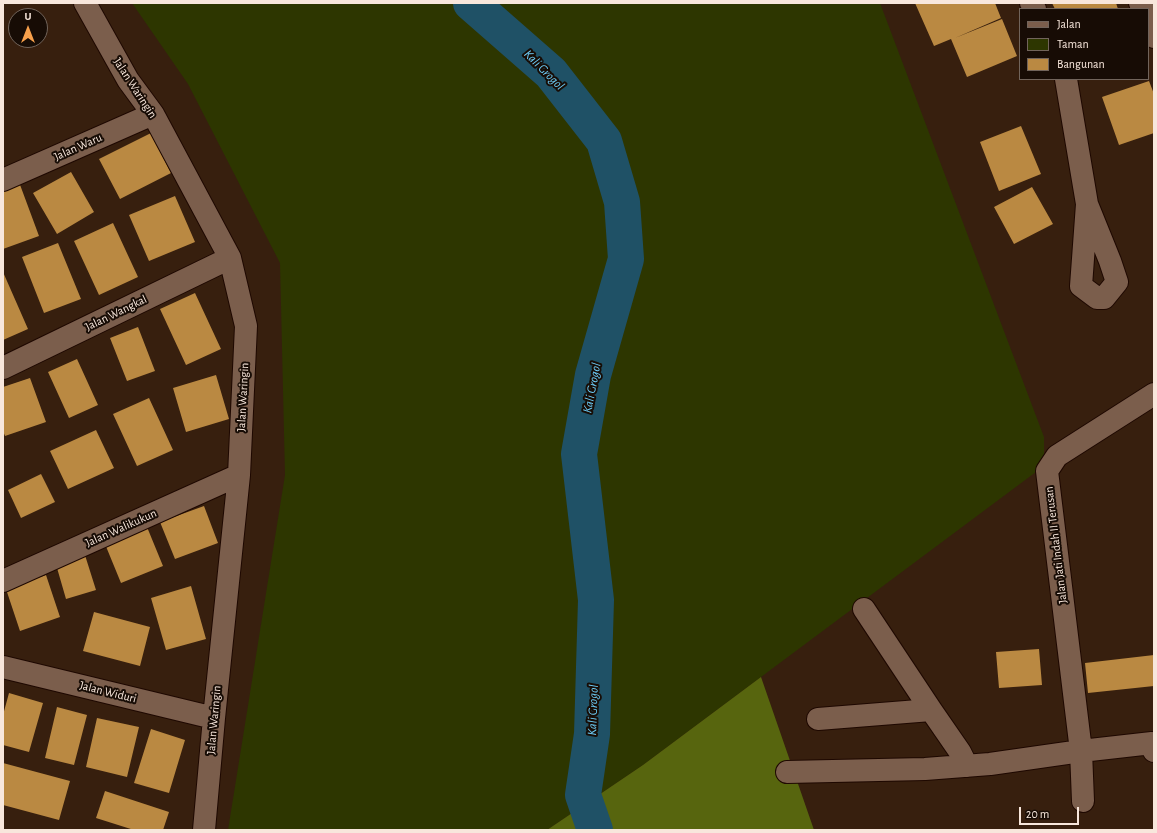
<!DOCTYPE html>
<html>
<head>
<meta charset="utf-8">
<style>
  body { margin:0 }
  #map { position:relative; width:1157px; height:833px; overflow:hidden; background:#371f0e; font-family:"Alegreya Sans",sans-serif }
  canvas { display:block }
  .frame { position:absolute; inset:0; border:4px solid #f8e7dc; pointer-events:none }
  .legend { position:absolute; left:1019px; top:8px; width:130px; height:72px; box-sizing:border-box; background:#170c05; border:1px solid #71645b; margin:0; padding:5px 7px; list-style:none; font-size:12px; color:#f8e7dc }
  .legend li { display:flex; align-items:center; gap:8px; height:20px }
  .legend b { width:20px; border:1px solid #71645b }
  .north { position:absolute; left:8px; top:8px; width:40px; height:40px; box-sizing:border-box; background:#170c05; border:1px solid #71645b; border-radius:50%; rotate:0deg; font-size:11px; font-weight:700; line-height:16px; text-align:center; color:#f8e7dc }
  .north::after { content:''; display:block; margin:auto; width:14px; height:18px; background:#f8a04b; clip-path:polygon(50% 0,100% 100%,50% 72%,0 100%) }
  .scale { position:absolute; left:1019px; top:807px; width:60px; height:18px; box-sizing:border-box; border:2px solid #f8e7dc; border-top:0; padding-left:5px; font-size:12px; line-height:14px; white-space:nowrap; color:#f8e7dc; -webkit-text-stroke:3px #170c05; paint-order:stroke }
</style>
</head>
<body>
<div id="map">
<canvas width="1157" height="833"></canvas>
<div class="frame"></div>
<ul class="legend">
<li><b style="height:5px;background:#7b5e4c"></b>Jalan</li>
<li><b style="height:11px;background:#2d3600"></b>Taman</li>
<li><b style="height:11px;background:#ba8942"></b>Bangunan</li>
</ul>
<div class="north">U</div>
<div class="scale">20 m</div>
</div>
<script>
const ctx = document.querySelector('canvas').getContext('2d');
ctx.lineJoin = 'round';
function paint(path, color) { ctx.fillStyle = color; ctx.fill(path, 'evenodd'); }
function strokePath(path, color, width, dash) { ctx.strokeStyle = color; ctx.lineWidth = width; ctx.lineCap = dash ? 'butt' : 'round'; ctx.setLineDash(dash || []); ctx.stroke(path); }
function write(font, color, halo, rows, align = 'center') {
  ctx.font = font + ' "Alegreya Sans",sans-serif'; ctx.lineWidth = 4; ctx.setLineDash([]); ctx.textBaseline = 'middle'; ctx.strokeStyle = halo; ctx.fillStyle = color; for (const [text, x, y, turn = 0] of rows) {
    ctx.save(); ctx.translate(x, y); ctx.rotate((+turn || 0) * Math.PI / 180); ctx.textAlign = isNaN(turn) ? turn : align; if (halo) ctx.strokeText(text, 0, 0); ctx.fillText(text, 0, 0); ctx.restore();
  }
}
paint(new Path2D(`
  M132,3H880L1044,437V466L643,765L547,830H228L285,475L280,263L188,84Z`), '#2d3600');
paint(new Path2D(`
  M761,677L814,830H547L643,765Z`), '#57650e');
strokePath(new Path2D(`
  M471,3L551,73L604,141L622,202L626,259L593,375L579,454L596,600L592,734L583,795L595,830`), '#1f5166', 36);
paint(new Path2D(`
  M915,3H995L1001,18L955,38L1002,19L1017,56L967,77L951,39L934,46Z
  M1052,3H1116L1118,9H1055Z
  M1149,81L1154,94V133L1119,145L1102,97Z
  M1021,126L1041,174L999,191L980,142Z
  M151,133L171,173L120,199L99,159Z
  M71,172L94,212L57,234L33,193Z
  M19,182L39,236L3,249V188Z
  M1032,187L1053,224L1014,244L994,207Z
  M175,196L195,242L149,261L129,215Z
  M113,223L138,277L99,295L74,241Z
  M58,243L81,299L44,313L22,257Z
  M3,272L28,329L3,340Z
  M195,293L221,349L186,365L160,309Z
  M138,327L155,371L127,381L110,338Z
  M77,359L98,405L69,418L48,372Z
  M216,375L229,419L186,432L173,388Z
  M30,378L46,422L5,436L3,431V387Z
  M149,398L173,450L137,466L113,414Z
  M96,430L114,468L68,489L50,451Z
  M41,474L55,502L21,518L8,490Z
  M204,506L218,543L175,559L160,522Z
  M147,527L163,566L121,583L105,544Z
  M84,552L96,590L66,599L55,561Z
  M46,575L60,617L20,631L6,589Z
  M191,586L206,639L166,650L151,598Z
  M94,612L150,627L140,666L83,651Z
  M1039,649L1042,685L999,688L996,652Z
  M1154,655V686L1088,693L1085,663Z
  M9,693L43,703L29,752L3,745V715Z
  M57,707L87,715L74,765L45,758Z
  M97,718L139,727L127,777L86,767Z
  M151,729L185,740L169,793L134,783Z
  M3,763L70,781L59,820L3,805Z
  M105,791L169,812L163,830H134L96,818Z`), '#ba8942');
const minor = new Path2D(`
  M85,3L128,80L153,114L230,258L246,326L239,475L214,718L204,830
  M1031,3L1035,9
  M1140,3L1143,9
  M1148,22L1154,37
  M1066,79L1087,204L1110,261L1117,282L1104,298H1097L1081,286L1087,204
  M3,180L153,114
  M3,368L230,258
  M3,581L239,475
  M864,609L931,710L960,752L967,766
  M3,667L214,718
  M818,719L931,710
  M787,772L925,769L990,764L1081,751L1152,743L1154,751
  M1083,801L1081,751L1047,471L1057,456L1154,394`);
strokePath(minor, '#1e0800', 24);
strokePath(minor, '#7b5e4c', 22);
write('12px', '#f8e7dc', '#170c05', [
  ["Jalan Waringin",135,88,57],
  ["Jalan Waru",78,147,-24],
  ["Jalan Wangkal",116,313,-26],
  ["Jalan Waringin",243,397,-87],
  ["Jalan Walikukun",121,528,-24],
  ["Jalan Jati Indah II Terusan",1056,545,-97],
  ["Jalan Widuri",108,692,14],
  ["Jalan Waringin",214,720,-85]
]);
write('italic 13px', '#6dcdf8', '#170c05', [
  ["Kali Grogol",544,70,45],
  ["Kali Grogol",592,388,-79],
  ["Kali Grogol",593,710,-88]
]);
</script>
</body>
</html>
